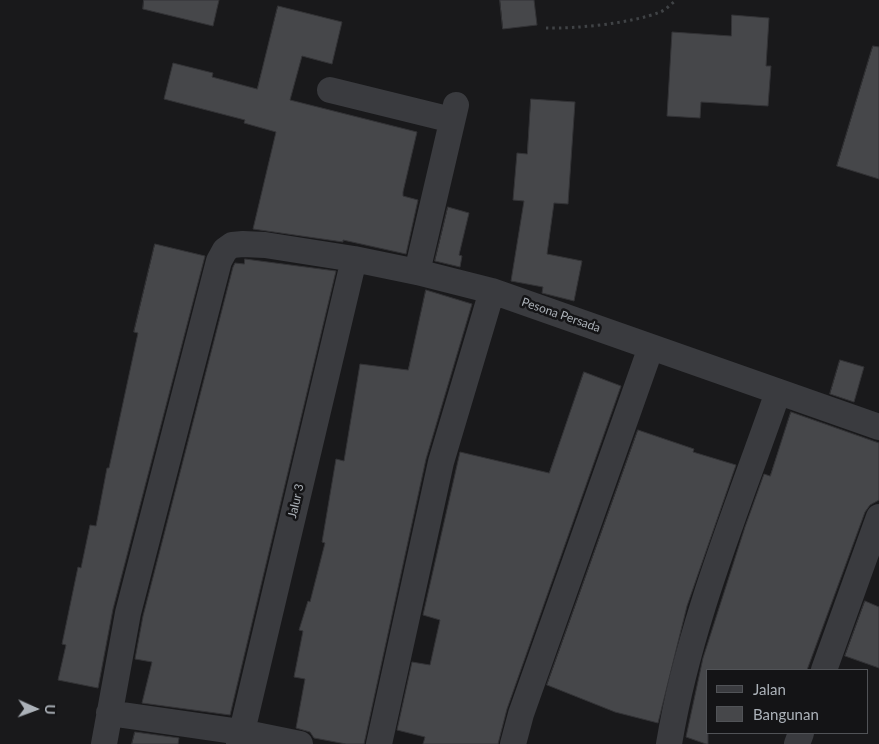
<!DOCTYPE html>
<html>
<head>
<meta charset="utf-8">
<style>
  body { margin:0 }
  #map { position:relative; width:879px; height:744px; overflow:hidden; background:#19191b; font-family:Lato,sans-serif }
  canvas { display:block }
  .legend { position:absolute; left:706px; top:669px; width:162px; height:65px; box-sizing:border-box; background:#141416; border:1px solid #515357; margin:0; padding:6px 9px; list-style:none; font-size:15px; color:#acb2b9 }
  .legend li { display:flex; align-items:center; gap:10px; height:25px }
  .legend b { width:25px; border:1px solid #515357 }
  .north { position:absolute; left:10px; top:684px; width:50px; height:50px; -webkit-text-stroke:4px #141416; paint-order:stroke; rotate:92deg; font-size:14px; font-weight:700; line-height:20px; text-align:center; color:#acb2b9 }
  .north::after { content:''; display:block; margin:auto; width:18px; height:22px; background:#acb2b9; clip-path:polygon(50% 0,100% 100%,50% 72%,0 100%) }
</style>
</head>
<body>
<div id="map">
<canvas width="879" height="744"></canvas>
<ul class="legend">
<li><b style="height:6px;background:#3a3b3f"></b>Jalan</li>
<li><b style="height:14px;background:#46474a"></b>Bangunan</li>
</ul>
<div class="north">U</div>
</div>
<script>
const ctx = document.querySelector('canvas').getContext('2d');
ctx.lineJoin = 'round';
function paint(path, color) { ctx.fillStyle = color; ctx.fill(path, 'evenodd'); }
function strokePath(path, color, width, dash) { ctx.strokeStyle = color; ctx.lineWidth = width; ctx.lineCap = dash ? 'butt' : 'round'; ctx.setLineDash(dash || []); ctx.stroke(path); }
function write(font, color, halo, rows, align = 'center') {
  ctx.font = font + ' Lato,sans-serif'; ctx.lineWidth = 5; ctx.setLineDash([]); ctx.textBaseline = 'middle'; ctx.strokeStyle = halo; ctx.fillStyle = color; for (const [text, x, y, turn = 0] of rows) {
    ctx.save(); ctx.translate(x, y); ctx.rotate((+turn || 0) * Math.PI / 180); ctx.textAlign = isNaN(turn) ? turn : align; if (halo) ctx.strokeText(text, 0, 0); ctx.fillText(text, 0, 0); ctx.restore();
  }
}
const building = new Path2D(`
  M144,0H219L213,26L143,9Z
  M500,0H534L537,25L503,29Z
  M278,6L342,22L332,64L302,56L290,100L417,132L403,192V196L418,200L406,254L343,240V242L253,229L276,132L244,123L245,120L164,99L173,63L213,73L212,77L257,89Z
  M732,15L769,18L766,66H771L768,106L701,102L700,118L667,116L672,32L731,36Z
  M873,46L879,47V179L837,166Z
  M531,99L575,102L568,204L554,203L547,254L582,261L574,301L542,293L543,287L511,281L524,201L513,200L517,153L527,154Z
  M448,207L469,213L459,255L462,256L460,267L435,261Z
  M155,244L205,256L113,609L98,688L58,680L66,645L62,644L78,567L81,568L90,525L96,526L107,468H109L138,333L134,332Z
  M245,259L336,271L230,715L142,703L152,662L135,659L143,616L233,267L235,263L244,264Z
  M426,290L472,304L426,459L364,744H346L314,738L310,732L296,728L305,679L294,677L303,631L299,630L308,601L310,602L325,543L322,542L336,459L344,461L360,364L408,370Z
  M840,360L864,367L854,402L830,394Z
  M584,372L621,386L507,709L498,744H423L425,737L397,730L412,662L430,665L440,620L423,615L460,452L549,473Z
  M791,412L879,443V500L870,505L865,512L807,670H708V744H706L686,737L703,658L745,527L764,474L770,476Z
  M638,430L694,449L693,452L736,465L687,606L658,723L615,712L547,685Z
  M865,601L879,607V668L845,656Z
  M135,732L179,738L178,744H132Z`);
paint(building, '#46474a');
strokePath(building, '#333336', 1);
strokePath(new Path2D(`
  M546,28C576,29 633,23 660,12C666,10 671,4 676,0`), '#404346', 3, [2.5, 4]);
strokePath(new Path2D(`
  M330,90L452,120
  M417,272L456,105
  M824,670L879,517
  M109,713L241,732L300,744
  M104,744L128,613L219,261L225,250L232,245L243,244L265,245L354,259L417,272L492,291L879,427
  M239,744L354,259
  M379,744L441,462L492,291
  M513,744L521,714L651,347
  M669,744C689,623 738,507 778,392
  M797,744L801,733`), '#3a3b3f', 26);
write('12px', '#acb2b9', '#141416', [
  ["Pesona Persada",561,315,19],
  ["Jalur 3",296,501,-77]
]);
</script>
</body>
</html>
